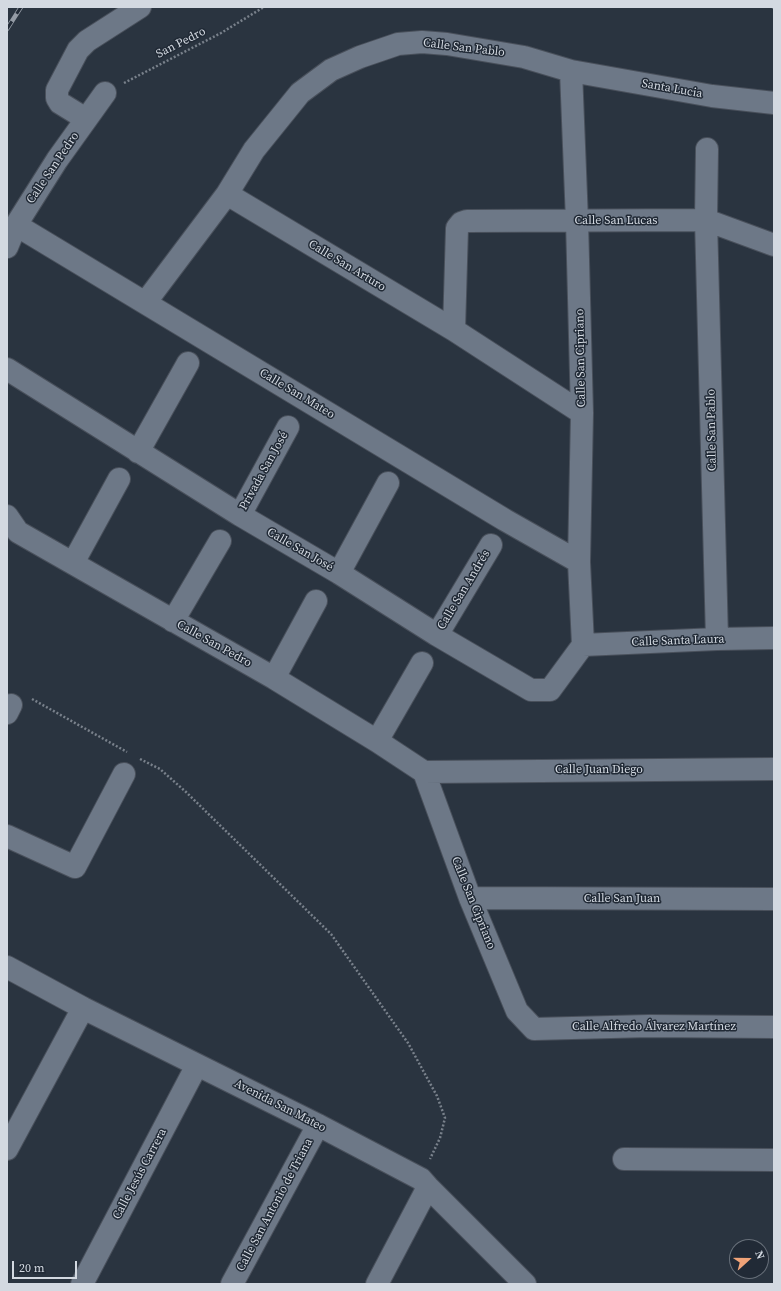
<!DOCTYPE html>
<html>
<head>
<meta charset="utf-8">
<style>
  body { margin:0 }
  #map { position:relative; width:781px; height:1291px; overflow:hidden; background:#2a3440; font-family:"Source Serif 4",serif }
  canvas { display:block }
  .frame { position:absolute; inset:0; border:8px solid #d3d9e1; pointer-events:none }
  .north { position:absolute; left:729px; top:1239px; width:40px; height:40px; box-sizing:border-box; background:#212a36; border:1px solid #68707a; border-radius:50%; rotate:69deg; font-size:11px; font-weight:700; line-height:16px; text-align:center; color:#d3d9e1 }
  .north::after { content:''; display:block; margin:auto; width:14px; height:18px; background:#f0a378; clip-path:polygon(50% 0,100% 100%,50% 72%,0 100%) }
  .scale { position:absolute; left:12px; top:1261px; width:65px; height:18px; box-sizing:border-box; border:2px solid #d3d9e1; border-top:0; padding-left:5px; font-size:12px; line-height:14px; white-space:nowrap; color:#d3d9e1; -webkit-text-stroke:3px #212a36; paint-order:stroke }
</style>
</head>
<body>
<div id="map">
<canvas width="781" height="1291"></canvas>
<div class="frame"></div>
<div class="north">N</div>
<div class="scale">20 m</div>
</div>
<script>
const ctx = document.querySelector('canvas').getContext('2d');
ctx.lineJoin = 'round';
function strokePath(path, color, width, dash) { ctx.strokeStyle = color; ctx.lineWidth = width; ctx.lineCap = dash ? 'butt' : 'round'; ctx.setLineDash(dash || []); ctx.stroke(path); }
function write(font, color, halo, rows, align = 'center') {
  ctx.font = font + ' "Source Serif 4",serif'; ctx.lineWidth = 3; ctx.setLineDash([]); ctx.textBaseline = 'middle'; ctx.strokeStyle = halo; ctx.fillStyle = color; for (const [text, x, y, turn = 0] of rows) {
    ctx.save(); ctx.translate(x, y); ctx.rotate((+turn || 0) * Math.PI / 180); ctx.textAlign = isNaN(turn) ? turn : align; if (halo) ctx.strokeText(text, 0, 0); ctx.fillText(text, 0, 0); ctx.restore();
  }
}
const street = new Path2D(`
  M571,71L577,221L582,413L579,562L583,645
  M86,119L60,103L57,98V90L78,50L87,41L140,7
  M707,149L706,220L717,639
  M227,194L454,330L582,413
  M16,225L505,520L579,562
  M7,247L16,225L57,160L105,93
  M145,303L227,194L254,150L300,93L331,70L360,57L398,44L422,42L447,44L524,57L571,71L712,96L774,103
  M454,330L457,228L461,223L467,221L706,220L774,245
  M7,369L240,515L339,573L437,635L531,690H550L583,645
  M138,452L188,363
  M240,515L288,427
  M7,516L18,532L274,678L377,741L424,772
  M73,563L119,479
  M339,573L388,483
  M173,621L220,541
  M437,635L491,545
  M583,645L717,639L774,638
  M274,678L316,601
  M7,713L11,705
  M377,741L422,663
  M424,772L470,898L517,1011L534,1029L649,1026L774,1027
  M424,772L774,769
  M7,836L75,867L124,774
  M470,898L774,899
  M7,967L83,1008L318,1125L421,1179L428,1187L525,1284
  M7,1149L83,1008
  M624,1159L774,1160
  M82,1284L197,1065
  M232,1284L318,1125
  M377,1284L428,1187`);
strokePath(street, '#49505b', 24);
strokePath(new Path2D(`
  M772,7L774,8
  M124,83L221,33L264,7
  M32,699L127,752
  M140,759L160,769L186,792L331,934L408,1043L437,1096L445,1118L440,1138L430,1159`), '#79818b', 2.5, [2, 2]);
strokePath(street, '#6d7887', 22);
const rail = new Path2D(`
  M7,29L21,7`);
strokePath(rail, '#949ba5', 4.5);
strokePath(rail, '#212a36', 3, [9]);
write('12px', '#d3d9e1', '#212a36', [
  ["San Pedro",181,43,-27],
  ["Calle San Pablo",464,48,7],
  ["Santa Lucia",672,89,10],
  ["Calle San Pedro",53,168,-56],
  ["Calle San Lucas",616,221],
  ["Calle San Arturo",347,266,31],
  ["Calle San Cipriano",581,358,-91],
  ["Calle San Mateo",297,394,31],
  ["Calle San Pablo",712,430,-91],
  ["Privada San José",264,471,-61],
  ["Calle San José",300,550,30],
  ["Calle San Andrés",464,590,-59],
  ["Calle Santa Laura",678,641,-2],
  ["Calle San Pedro",214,644,29],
  ["Calle Juan Diego",599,770],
  ["Calle San Juan",622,899],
  ["Calle San Cipriano",473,903,68],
  ["Calle Alfredo Álvarez Martínez",654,1027],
  ["Avenida San Mateo",280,1106,27],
  ["Calle Jesús Carrera",140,1174,-62],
  ["Calle San Antonio de Triana",275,1205,-62]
]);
</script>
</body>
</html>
